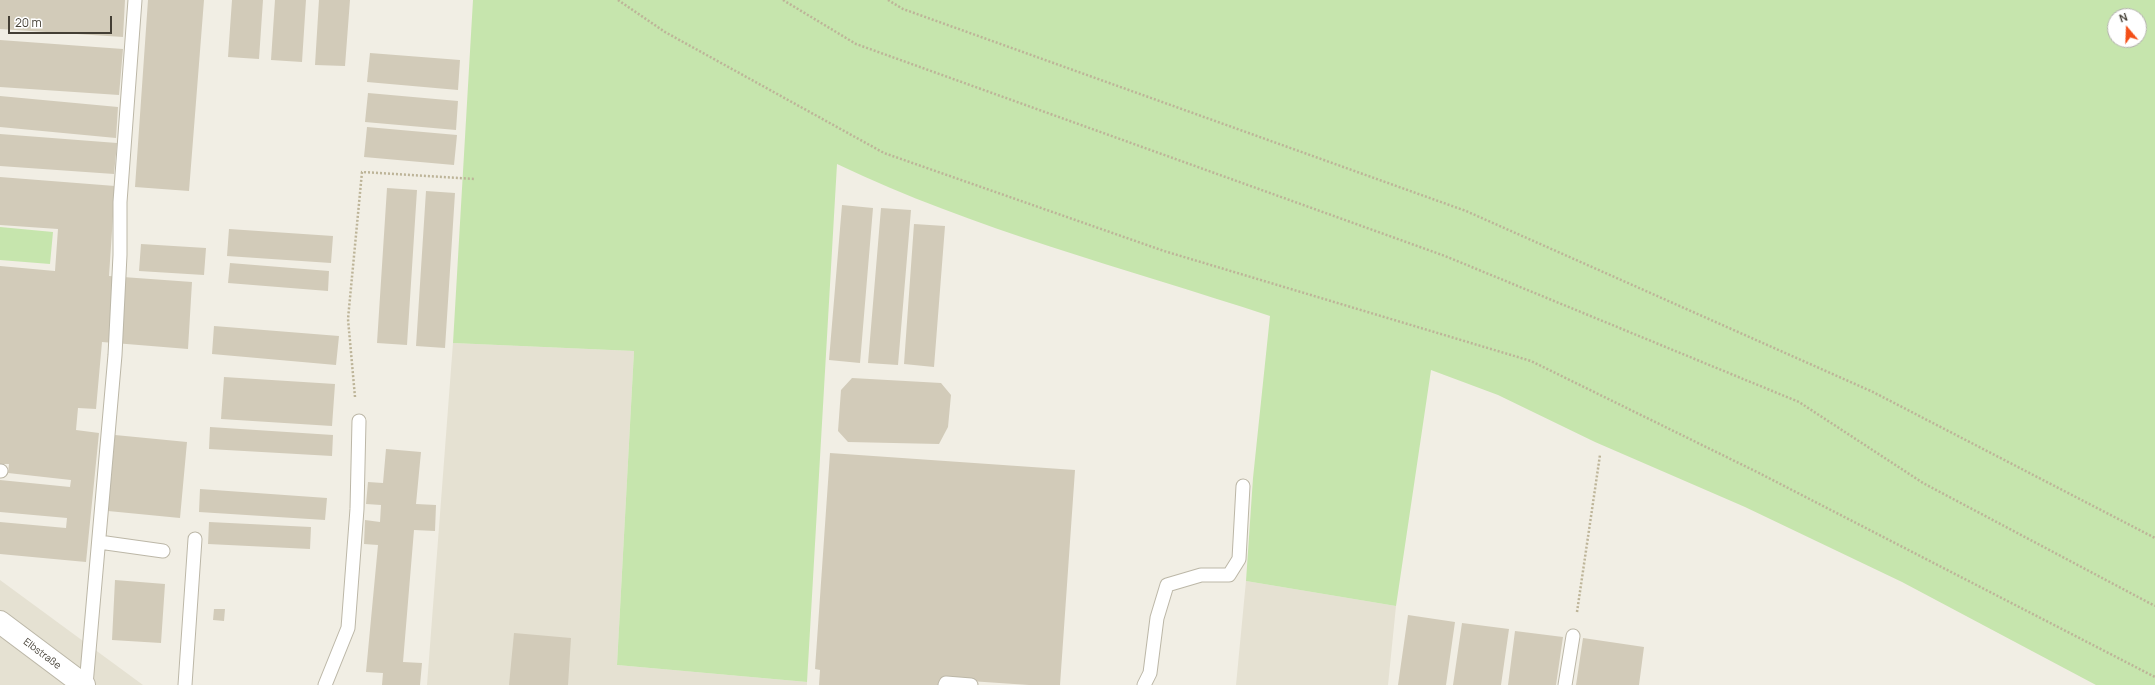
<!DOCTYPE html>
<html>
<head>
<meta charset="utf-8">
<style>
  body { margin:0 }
  #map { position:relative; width:2155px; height:685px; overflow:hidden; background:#f1eee4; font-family:Manrope,sans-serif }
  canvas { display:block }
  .north { position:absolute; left:2107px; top:8px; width:40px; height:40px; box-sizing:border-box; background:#fff; border:1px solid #b4b2ae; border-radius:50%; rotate:341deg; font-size:11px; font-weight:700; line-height:16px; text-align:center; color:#433e34 }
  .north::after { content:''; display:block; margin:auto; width:14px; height:18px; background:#f34f18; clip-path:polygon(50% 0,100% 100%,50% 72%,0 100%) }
  .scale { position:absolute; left:8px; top:16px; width:104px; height:18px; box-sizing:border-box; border:2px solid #433e34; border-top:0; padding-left:5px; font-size:12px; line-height:14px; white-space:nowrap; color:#433e34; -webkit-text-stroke:3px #fff; paint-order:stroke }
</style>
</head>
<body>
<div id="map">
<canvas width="2155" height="685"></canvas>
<div class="north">N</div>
<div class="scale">20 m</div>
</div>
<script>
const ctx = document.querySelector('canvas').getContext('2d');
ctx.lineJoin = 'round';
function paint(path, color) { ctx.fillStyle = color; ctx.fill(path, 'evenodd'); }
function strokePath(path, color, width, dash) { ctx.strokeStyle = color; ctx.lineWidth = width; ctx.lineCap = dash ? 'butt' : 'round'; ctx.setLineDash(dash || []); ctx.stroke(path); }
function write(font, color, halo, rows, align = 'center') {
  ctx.font = font + ' Manrope,sans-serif'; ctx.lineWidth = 3; ctx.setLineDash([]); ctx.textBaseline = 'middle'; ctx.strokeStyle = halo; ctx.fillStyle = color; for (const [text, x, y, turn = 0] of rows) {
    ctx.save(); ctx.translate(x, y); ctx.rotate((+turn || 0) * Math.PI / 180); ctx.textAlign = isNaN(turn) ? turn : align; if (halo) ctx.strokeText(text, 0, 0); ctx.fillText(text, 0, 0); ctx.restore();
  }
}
paint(new Path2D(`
  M453,343L634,351L617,665L807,682V685H427Z
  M0,580L143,685H0Z
  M1246,581L1396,606L1388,685H1236Z`), '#e5e1d2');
paint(new Path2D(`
  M473,0H2155V685H2096L1902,582L1745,507L1595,442L1498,395L1431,370L1396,606L1246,581L1253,478L1270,316C1125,268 975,230 837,164L807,682L617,665L634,351L453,343ZM2115,16H2139V40H2115Z
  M0,227L53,232L50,264L0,260Z`), '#c6e5ad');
paint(new Path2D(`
  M0,0H125L123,37L0,29Z
  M148,0H204L189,191L135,187Z
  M232,0H263L259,59L228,57Z
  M275,0H306L302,62L271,60Z
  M319,0H350L345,66L315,65Z
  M0,40L123,49L119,95L0,87Z
  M370,53L460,60L458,90L367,82Z
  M368,93L458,101L456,130L365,122Z
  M0,96L118,107L116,138L0,127Z
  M367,127L457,135L454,165L364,157Z
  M0,134L117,143L114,174L0,166Z
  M0,177L115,186L109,276L192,282L188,349L102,342L96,409L78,408L76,430L99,433L86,562L0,554V522L66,528L67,518L0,512V480L70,487L71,480L8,473L9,464H0V266L55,271L58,229L0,225Z
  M387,188L417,190L407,345L377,343Z
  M426,191L455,193L445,348L416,346Z
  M842,205L873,208L860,363L829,360Z
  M881,208L911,210L898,365L868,363Z
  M914,224L945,226L934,367L904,364Z
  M229,229L333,236L331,263L227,256Z
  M141,244L206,248L204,275L139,271Z
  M230,263L329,271L328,291L228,283Z
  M214,326L339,336L336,365L212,354Z
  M224,377L335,384L332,426L221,419Z
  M852,378L941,383L951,395L948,427L939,444L848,442L838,431L841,390Z
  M210,427L333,435L332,456L209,449Z
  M115,435L187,442L180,518L108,511Z
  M386,449L421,452L416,504L436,505L435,531L414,530L403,662L422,663L420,685H382L383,673L366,672L378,545L364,544L365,520L380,522L381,505L366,504L368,482L383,483Z
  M830,453L1075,470L1060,685H1029L940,679L939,685H819L820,670L815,669Z
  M200,489L327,498L325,520L199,512Z
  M209,522L311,527L310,549L208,544Z
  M115,580L165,584L161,643L112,640Z
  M214,609H225L224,621L213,620Z
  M1408,615L1455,622L1446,685H1398Z
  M1462,623L1509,629L1501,685H1453Z
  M1515,631L1563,637L1556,685H1508Z
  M514,633L571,638L568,685H509Z
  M1583,638L1644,647L1639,685H1576Z`), '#d2cbb9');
const service = new Path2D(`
  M0,471H1
  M99,542L163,551
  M86,685L115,355L120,255V202L135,0
  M185,685L195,539
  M325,685L348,628L357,509L359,421
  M945,685L946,683L971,685
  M1144,685L1150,673L1157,618L1167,585L1201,575H1229L1239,559L1243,486
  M1565,685L1573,636`);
const minor = new Path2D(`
  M0,622L84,685`);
strokePath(service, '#bcb7a7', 15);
strokePath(minor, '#bcb7a7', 24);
strokePath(new Path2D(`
  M618,0L665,32L884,153L1164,251L1531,361L1759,473L2155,677
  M783,0L856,44L1445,256L1799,402L1923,483L2155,606
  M888,0L903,9L1466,211L1873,392L2155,538
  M355,397L348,319L362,172L475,179
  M1577,612L1600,455`), '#bdb498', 2.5, [2, 2]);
strokePath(service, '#fff', 13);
strokePath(minor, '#fff', 22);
write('10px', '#433e34', '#fff', [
  ["Elbstraße",42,654,37]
]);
</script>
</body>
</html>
